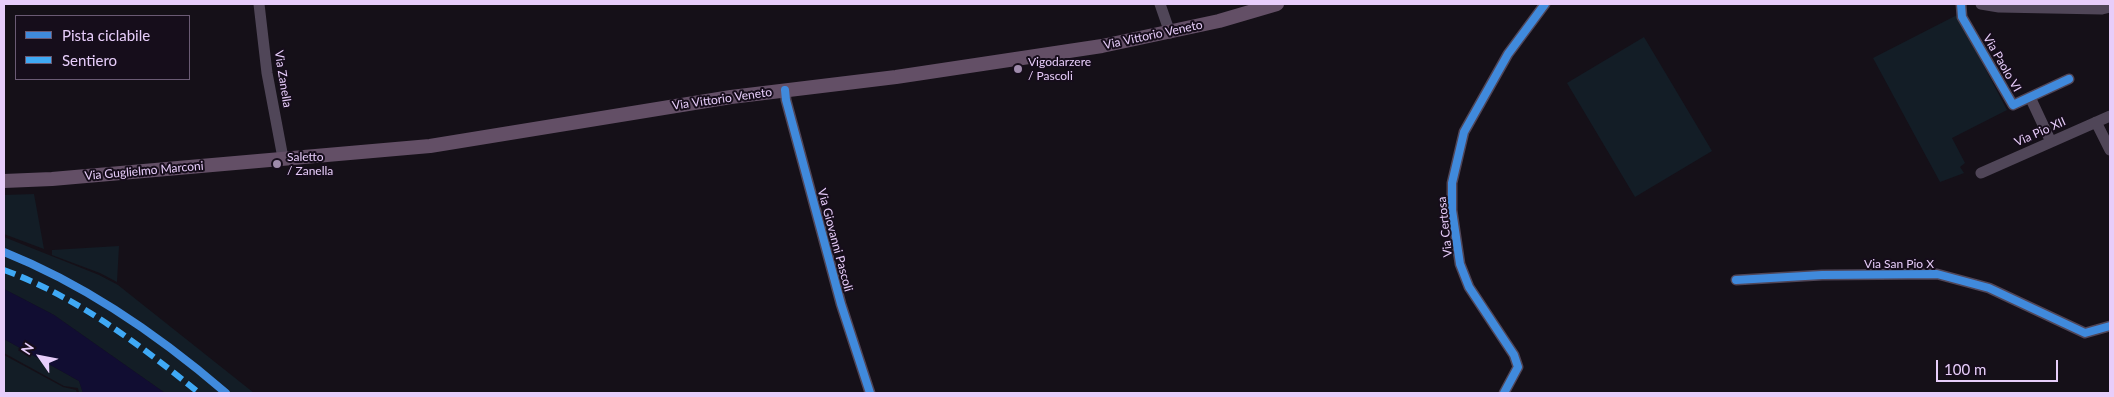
<!DOCTYPE html>
<html>
<head>
<meta charset="utf-8">
<style>
  body { margin:0 }
  #map { position:relative; width:2114px; height:397px; overflow:hidden; background:#151018; font-family:Lato,sans-serif }
  canvas { display:block }
  .frame { position:absolute; inset:0; border:5px solid #e7cdfa; pointer-events:none }
  .legend { position:absolute; left:15px; top:15px; width:175px; height:65px; box-sizing:border-box; background:#160d1b; border:1px solid #6a5a74; margin:0; padding:6px 9px; list-style:none; font-size:15px; color:#e7cdfa }
  .legend li { display:flex; align-items:center; gap:10px; height:25px }
  .legend b { width:25px; border:1px solid #6a5a74 }
  .north { position:absolute; left:15px; top:332px; width:50px; height:50px; -webkit-text-stroke:4px #160d1b; paint-order:stroke; rotate:303deg; font-size:14px; font-weight:700; line-height:20px; text-align:center; color:#e7cdfa }
  .north::after { content:''; display:block; margin:auto; width:18px; height:22px; background:#e7cdfa; clip-path:polygon(50% 0,100% 100%,50% 72%,0 100%) }
  .scale { position:absolute; left:1936px; top:360px; width:122px; height:22px; box-sizing:border-box; border:2px solid #e7cdfa; border-top:0; padding-left:6px; font-size:15px; line-height:18px; white-space:nowrap; color:#e7cdfa; -webkit-text-stroke:4px #160d1b; paint-order:stroke }
</style>
</head>
<body>
<div id="map">
<canvas width="2114" height="397"></canvas>
<div class="frame"></div>
<ul class="legend">
<li><b style="height:6px;background:#408adc"></b>Pista ciclabile</li>
<li><b style="height:6px;background:#3fa9f5"></b>Sentiero</li>
</ul>
<div class="north">N</div>
<div class="scale">100 m</div>
</div>
<script>
const ctx = document.querySelector('canvas').getContext('2d');
ctx.lineJoin = 'round';
function paint(path, color) { ctx.fillStyle = color; ctx.fill(path, 'evenodd'); }
function strokePath(path, color, width, dash) { ctx.strokeStyle = color; ctx.lineWidth = width; ctx.lineCap = dash ? 'butt' : 'round'; ctx.setLineDash(dash || []); ctx.stroke(path); }
function write(font, color, halo, rows, align = 'center') {
  ctx.font = font + ' Lato,sans-serif'; ctx.lineWidth = 4; ctx.setLineDash([]); ctx.textBaseline = 'middle'; ctx.strokeStyle = halo; ctx.fillStyle = color; for (const [text, x, y, turn = 0] of rows) {
    ctx.save(); ctx.translate(x, y); ctx.rotate((+turn || 0) * Math.PI / 180); ctx.textAlign = isNaN(turn) ? turn : align; if (halo) ctx.strokeText(text, 0, 0); ctx.fillText(text, 0, 0); ctx.restore();
  }
}
paint(new Path2D(`
  M1957,15L2007,110L1952,138L1965,163L1960,167L1964,173L1940,182L1873,58Z
  M1644,37L1712,151L1635,197L1567,83Z
  M34,194L44,249L4,234V195Z
  M4,237L99,275L118,285L254,393H165L54,315L4,289Z
  M119,246L117,282L100,273L52,255V250Z
  M4,339L79,381L83,393H79L78,388L64,386L4,353Z
  M4,355L63,387L76,390L77,393H4Z`), '#131d26');
paint(new Path2D(`
  M4,289L54,315L165,393H83L79,381L4,339Z`), '#110d32');
strokePath(new Path2D(`
  M259,4L267,73L283,158
  M1160,4L1170,33
  M1961,4L1962,17L2013,105L2069,79
  M1981,4L1999,7L2102,9L2110,7
  M785,90L786,100L841,304L870,393
  M2030,97L2051,142
  M2096,122L2110,150
  M1981,173L2110,116
  M1736,280L1822,275L1937,274L1989,288L2085,333L2110,326
  M1504,393L1518,367L1514,355L1469,287L1460,264L1452,210V183L1464,132L1508,54L1545,4`), '#504658', 11);
strokePath(new Path2D(`
  M4,181L52,179L430,146L731,97L896,77L1102,46L1219,21L1277,4`), '#634f66', 14);
strokePath(new Path2D(`
  M4,270C77,297 139,344 199,393`), '#3fa9f5', 6, [12, 6]);
strokePath(new Path2D(`
  M1961,4L1962,17L2013,105L2069,79
  M785,90L786,100L841,304L870,393
  M4,252C84,284 161,337 226,393
  M1736,280L1822,275L1937,274L1989,288L2085,333L2110,326
  M1504,393L1518,367L1514,355L1469,287L1460,264L1452,210V183L1464,132L1508,54L1545,4`), '#408adc', 8);
for (const [x, y, r, color] of [
  [1018,69,5,"#9e8bab"],
  [277,164,5,"#9e8bab"]
]) { const dot = new Path2D(); dot.arc(x, y, r, 0, 2 * Math.PI); ctx.fillStyle = color; ctx.fill(dot); strokePath(dot, '#160d1b', 2); }
write('12px', '#e7cdfa', '#160d1b', [
  ["Via Vittorio Veneto",1153,35,-12],
  ["Via Paolo VI",2002,63,60],
  ["Via Zanella",283,79,81],
  ["Via Vittorio Veneto",722,99,-8],
  ["Via Pio XII",2040,132,-24],
  ["Via Guglielmo Marconi",144,171,-5],
  ["Via Certosa",1445,227,-96],
  ["Via Giovanni Pascoli",835,240,75],
  ["Via San Pio X",1899,264]
]);
write('12px', '#e7cdfa', '#160d1b', [
  ["Vigodarzere",1028,62],
  ["/ Pascoli",1028,76],
  ["Saletto",287,157],
  ["/ Zanella",287,171]
], 'left');
</script>
</body>
</html>
